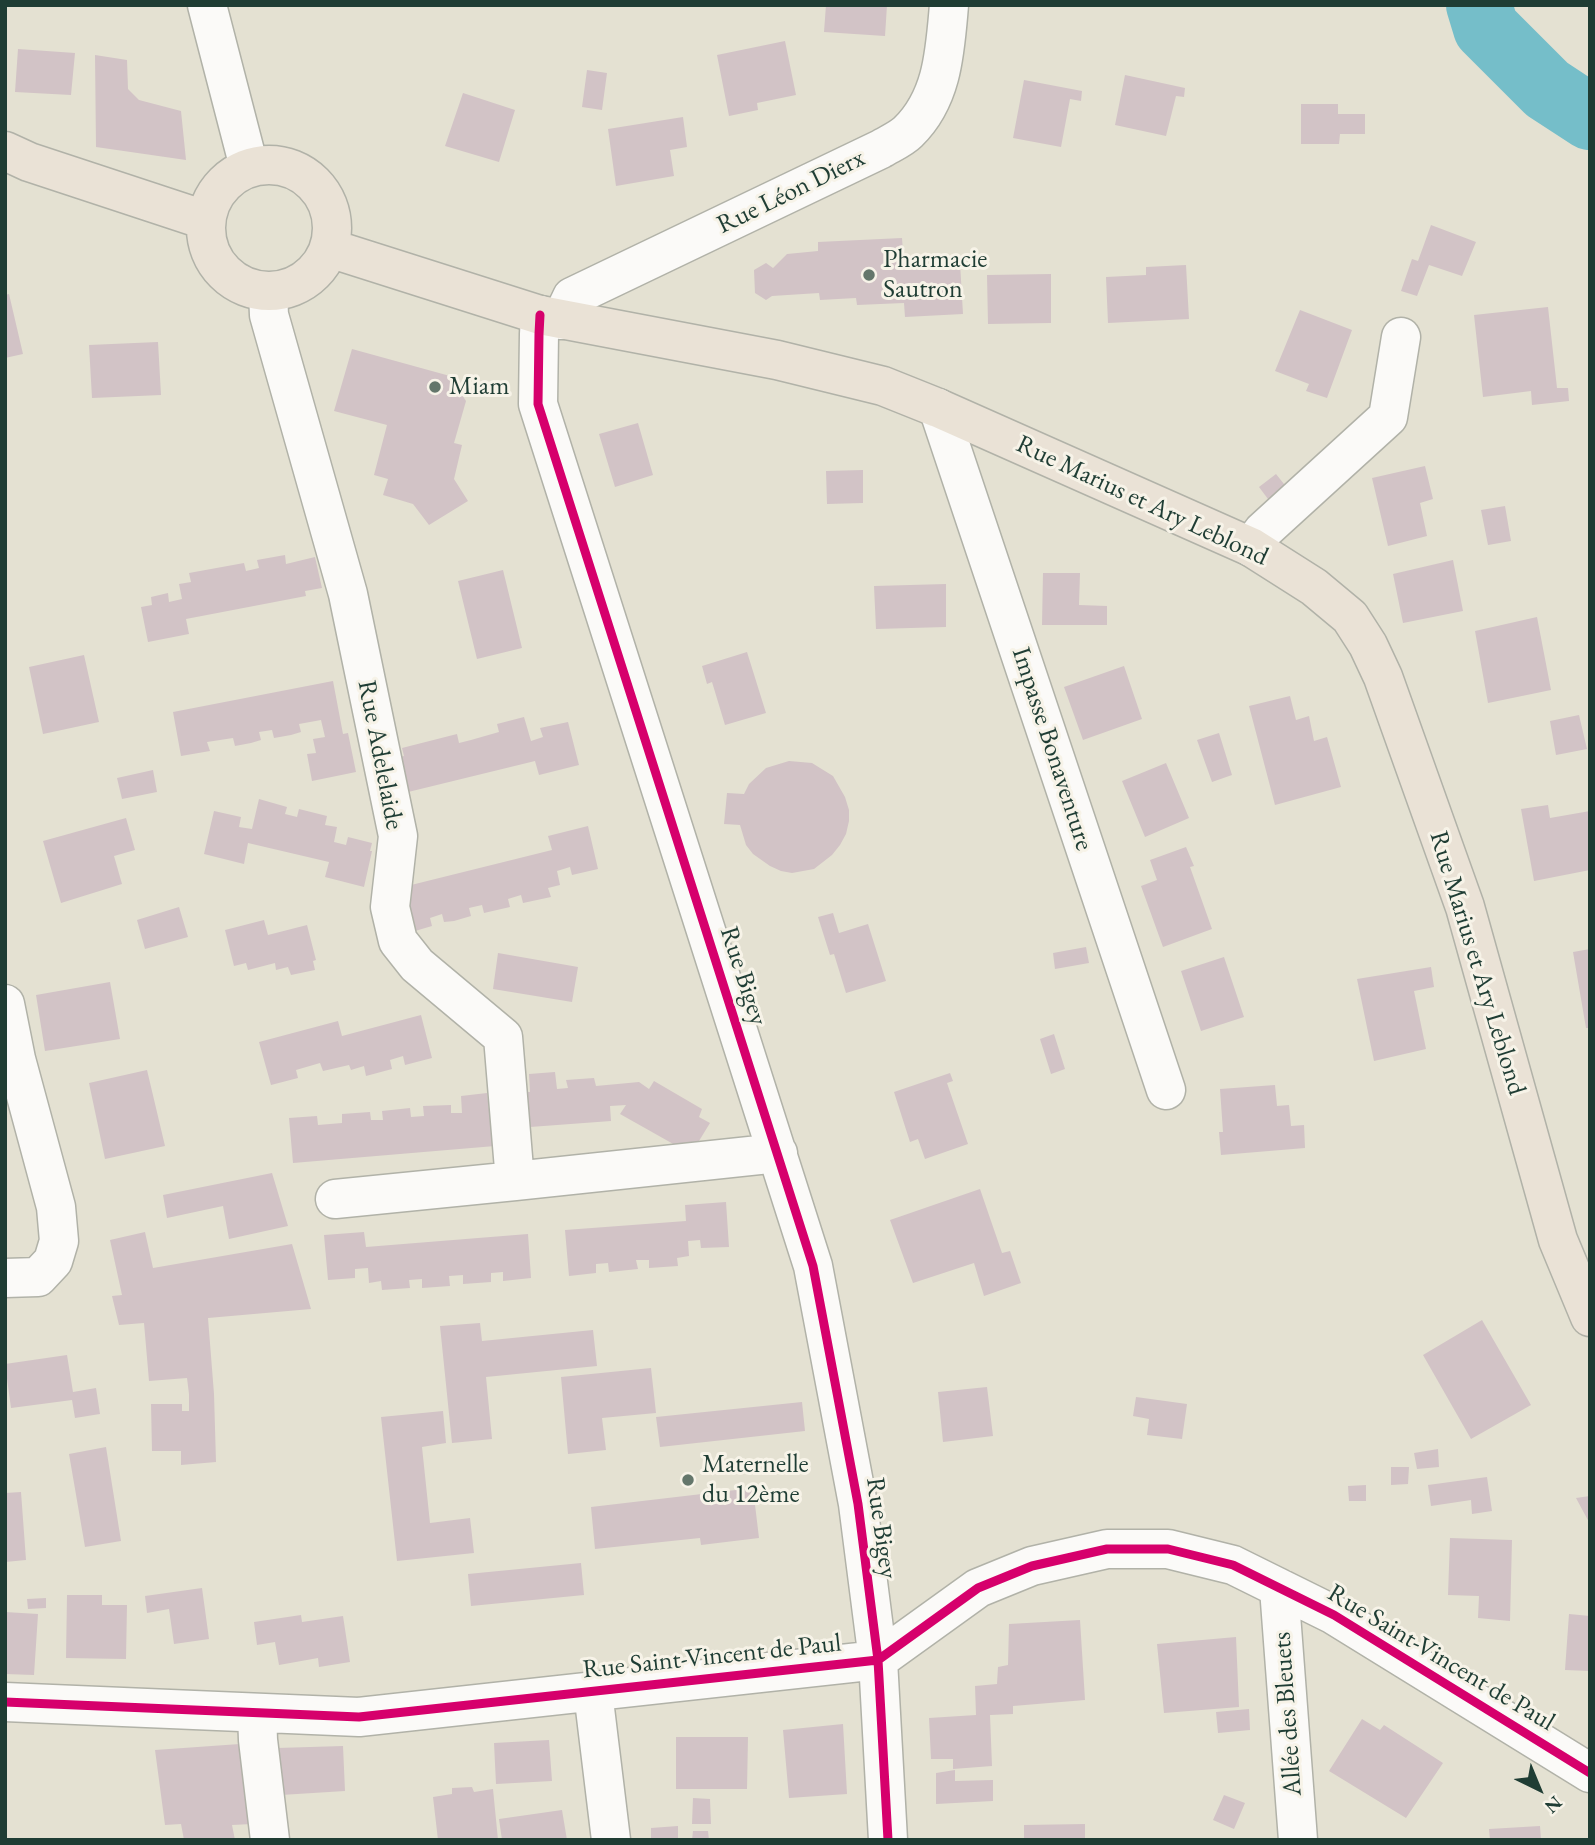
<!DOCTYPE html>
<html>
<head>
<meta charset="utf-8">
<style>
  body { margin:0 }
  #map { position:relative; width:1595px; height:1845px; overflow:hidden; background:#e4e1d2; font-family:"EB Garamond",serif }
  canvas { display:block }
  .frame { position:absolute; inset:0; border:7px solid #1f3d34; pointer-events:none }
  .north { position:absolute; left:1504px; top:1754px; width:70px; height:70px; -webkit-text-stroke:5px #f7f3e8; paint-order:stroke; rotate:137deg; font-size:19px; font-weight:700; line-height:28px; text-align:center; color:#1f3d34 }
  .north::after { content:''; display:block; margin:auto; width:24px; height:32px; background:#1f3d34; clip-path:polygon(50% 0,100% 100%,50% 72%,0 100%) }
</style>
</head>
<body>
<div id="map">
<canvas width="1595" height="1845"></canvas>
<div class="frame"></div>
<div class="north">N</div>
</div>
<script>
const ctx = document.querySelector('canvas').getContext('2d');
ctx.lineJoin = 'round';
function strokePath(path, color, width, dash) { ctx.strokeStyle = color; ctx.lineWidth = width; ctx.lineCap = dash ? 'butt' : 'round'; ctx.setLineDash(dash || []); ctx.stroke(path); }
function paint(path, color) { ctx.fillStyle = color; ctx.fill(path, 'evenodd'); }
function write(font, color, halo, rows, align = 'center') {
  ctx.font = font + ' "EB Garamond",serif'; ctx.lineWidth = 6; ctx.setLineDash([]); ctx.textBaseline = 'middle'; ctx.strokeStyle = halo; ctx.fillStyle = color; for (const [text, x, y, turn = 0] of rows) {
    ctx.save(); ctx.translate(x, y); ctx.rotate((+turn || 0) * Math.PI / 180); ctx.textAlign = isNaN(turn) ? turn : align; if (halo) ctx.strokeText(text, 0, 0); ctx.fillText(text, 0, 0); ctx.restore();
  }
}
strokePath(new Path2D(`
  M1479,5L1486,28L1547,89L1590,117`), '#75bec9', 66);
paint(new Path2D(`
  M826,5H887L885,36L824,32Z
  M785,41L796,95L757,103L758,110L729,116L717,55Z
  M18,49L75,53L71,95L15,92Z
  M95,55L127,60L128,89L139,100L181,111L186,160L96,147Z
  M587,70L607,73L602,110L582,107Z
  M1125,75L1185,88L1184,97L1176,96L1166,136L1115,125Z
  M1024,80L1082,91L1081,101L1070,99L1061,147L1013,138Z
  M463,93L515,110L499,162L445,146Z
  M1301,104H1338V114H1365V134H1340L1339,144H1301Z
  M683,117L687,147L670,150L674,176L616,186L608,129Z
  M1431,225L1476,242L1462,276L1429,265L1417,296L1401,291L1412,259L1418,261Z
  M902,238L904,266L960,263L963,314L905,317L904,303L857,305L856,298L820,300L819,293L772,296L766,300L755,293L754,270L766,263L773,268L787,254L818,251V242Z
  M1186,265L1189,319L1108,323L1106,277L1146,275V267Z
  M1051,274V323L988,324L987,275Z
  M9,294L23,354L5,358V295Z
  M1548,307L1557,388H1568L1569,401L1532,405L1531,391L1483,397L1474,315Z
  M1300,310L1352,330L1327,398L1306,391L1309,384L1275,371Z
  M158,342L161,395L92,398L89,345Z
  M352,349L450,376L466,401L454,443L462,445L454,479L468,501L429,525L413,504L383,495L388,479L374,475L387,425L334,411Z
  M638,423L653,475L615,487L599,434Z
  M1425,466L1433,499L1420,503L1427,536L1388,546L1372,478Z
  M863,470V503L827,504L826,471Z
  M1276,474L1288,489L1271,503L1259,487Z
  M1505,506L1511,541L1488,545L1481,510Z
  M285,555L286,564L315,557L322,588L305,591L306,596L186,619L189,634L148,642L141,607L152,605L151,597L168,593L169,602L182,599L179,584L191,582L189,573L244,563L246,571L259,568L257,560Z
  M1453,560L1463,611L1403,623L1393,574Z
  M503,570L522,648L477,659L458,581Z
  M1043,573H1080L1079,605L1107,606V625H1042Z
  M946,584V627L876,629L874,586Z
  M1537,617L1551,690L1488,703L1475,631Z
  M747,652L766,713L725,725L712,682L707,684L702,666Z
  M84,655L99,722L43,734L29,667Z
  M1124,666L1142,719L1083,740L1064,687Z
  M333,681L343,734L348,733L356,772L312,781L307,754L316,753L313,739L325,737L321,720L299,724L301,732L291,735L274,738L272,730L259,732L261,740L251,743L235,746L233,738L207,742L210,751L181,756L173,712Z
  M1290,696L1296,720L1309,716L1314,741L1327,737L1341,787L1275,805L1249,706Z
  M1579,715L1587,749L1556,755L1550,721Z
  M524,717L531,741L543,737L540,728L568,722L579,765L539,775L535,761L400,794L392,759L404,756L402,748L457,734L459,743L471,740L499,732L497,724Z
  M1219,733L1232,775L1212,782L1197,740Z
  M789,761L812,763L833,776L845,797L849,810V821L846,834L840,845L832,855L814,869L792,873L781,871L770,866L753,854L746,845L740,825L724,824L727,793L744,794L749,784L766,768Z
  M1166,763L1189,818L1145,837L1122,781Z
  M153,770L157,792L122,799L117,778Z
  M259,799L287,807L285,814L297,817L299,809L327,816L325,825L337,827L334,842L346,845L348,837L372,843L370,851H372L364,887L325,877L329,862L248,843L244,864L204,854L214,811L241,817L239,827L252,829Z
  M1548,805L1550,818L1590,811V870L1534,881L1521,809Z
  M126,818L135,850L114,856L122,884L61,903L43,841Z
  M588,826L598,869L572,875L570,867L557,871L560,885L548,888L551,897L523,903L521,895L508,899L510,907L484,913L482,905L469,908L471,916L454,921L444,922L442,914L430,918L432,926L415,931L395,889L552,850L548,836Z
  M1186,847L1194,866L1190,867L1212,929L1163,947L1141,886L1157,880L1150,860Z
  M179,907L188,937L145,949L137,920Z
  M833,913L839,933L868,924L886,981L846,993L834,954L830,955L818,917Z
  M264,920L268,935L307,925L316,960L313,961L315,970L291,975L288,967L276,970L275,963L248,970L246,963L234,966L225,930Z
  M1086,947L1089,963L1055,969L1053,953Z
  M1590,949V1028H1586L1573,952Z
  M498,953L578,967L572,1002L493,989Z
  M1224,957L1244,1017L1201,1031L1181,971Z
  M1431,967L1434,987L1414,991L1426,1049L1374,1061L1357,979Z
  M110,982L120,1039L45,1051L36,995Z
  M421,1015L432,1058L405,1065L403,1056L390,1060L392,1069L366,1076L364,1066L351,1070L349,1065L323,1071L320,1063L296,1070L298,1078L271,1085L259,1042L338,1021L342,1036Z
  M1054,1034L1065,1069L1051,1074L1040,1039Z
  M147,1070L165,1146L105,1159L89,1083Z
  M555,1072L557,1089L568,1088L566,1080L594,1078L596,1086L639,1082L649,1089L654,1081L702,1109L699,1117L710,1123L691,1154L620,1114L626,1105L610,1106L611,1121L530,1127L527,1092H530L529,1074Z
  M950,1073L953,1081L947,1083L968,1144L925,1159L918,1139L910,1142L894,1092Z
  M1275,1085L1277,1106L1289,1105L1291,1126L1304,1125L1305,1148L1221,1155L1219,1132H1223L1220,1089Z
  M487,1093L489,1110L492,1111L495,1146L293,1163L289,1118L317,1116L318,1125L342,1123V1114L370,1112L371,1120H383L382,1111L410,1108L411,1117L424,1116L423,1106L451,1105V1113H462L461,1096Z
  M272,1173L288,1226L229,1239L223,1206L167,1218L163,1195Z
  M980,1189L1002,1253L1010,1251L1021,1283L984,1296L974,1263L913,1283L890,1220Z
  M726,1202L729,1247L701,1248L700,1240L688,1241L689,1256L677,1258L678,1266L649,1268V1260H636L638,1269L609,1272L608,1263L596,1264V1273L569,1276L565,1230L686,1221L685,1205Z
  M145,1232L153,1268L292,1244L311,1309L208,1318L214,1394L216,1462L181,1465V1451H152L151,1404H182V1411H189V1394L187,1378L149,1381L144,1323L119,1325L112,1296L122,1295L110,1240Z
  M364,1232L366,1247L528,1234L531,1278L503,1281V1272L491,1273V1282L463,1284V1275L449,1276L450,1286L422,1288V1279L409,1280L410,1288L382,1290L381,1281L369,1283L368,1268L355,1269V1278L328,1280L324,1235Z
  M1482,1320L1531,1405L1471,1439L1423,1355Z
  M480,1323L482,1341L593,1330L597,1366L486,1377L492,1439L452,1443L440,1326Z
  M67,1355L73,1392L96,1388L100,1414L75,1418L72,1400L11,1408L5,1364Z
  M651,1368L656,1413L602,1418L606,1450L568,1454L561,1377Z
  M987,1387L993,1436L943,1442L938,1392Z
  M1136,1397L1187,1404L1182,1439L1147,1435L1149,1419L1133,1416Z
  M802,1402L805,1431L660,1447L656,1417Z
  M443,1411L446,1443L422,1447L430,1523L470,1518L474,1553L397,1561L381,1417Z
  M106,1447L121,1541L85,1547L69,1454Z
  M1438,1449L1439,1467L1417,1469L1414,1453Z
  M1391,1467H1409L1408,1484L1391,1485Z
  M1487,1477L1492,1511L1472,1514L1471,1500L1431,1506L1428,1485Z
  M1366,1485V1501H1349L1348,1486Z
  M753,1488L759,1538L701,1545L700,1538L595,1549L591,1507Z
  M21,1492L26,1560L5,1562V1493Z
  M1590,1496V1524L1576,1498Z
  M1450,1538L1512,1540L1510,1621L1478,1618L1479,1596L1448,1595Z
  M581,1563L584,1595L471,1606L468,1574Z
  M202,1588L209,1639L174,1644L169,1609L147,1613L145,1596Z
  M67,1595H102V1605H127L126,1659L66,1658Z
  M46,1598V1608L28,1609L27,1599Z
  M5,1612L38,1614L34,1675L5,1674Z
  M1569,1614L1590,1616V1671L1565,1670Z
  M301,1615L302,1622L343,1616L350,1662L319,1667L318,1658L279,1665L275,1642L257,1645L254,1622Z
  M1080,1620L1085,1700L1013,1706V1714L990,1715L992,1766L953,1769V1759H931L929,1718L976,1715L975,1686L997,1684L998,1667L1008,1665L1009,1624Z
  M1236,1637L1239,1707L1164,1713L1157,1644Z
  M1249,1709L1250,1730L1218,1733L1216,1712Z
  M1362,1719L1380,1730L1384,1725L1443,1763L1406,1818L1329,1771Z
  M843,1724L847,1794L789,1798L783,1730Z
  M676,1737H748L747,1789H676Z
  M549,1740L552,1781L496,1784L494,1743Z
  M254,1743L252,1824L232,1825L235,1840H184L181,1824L165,1825L155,1750Z
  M343,1746L345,1791L281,1795L277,1748Z
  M955,1770V1781L993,1780V1801L936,1804V1773Z
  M472,1787L474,1792L493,1789L498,1840H438L433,1797L452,1794V1788Z
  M1224,1795L1245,1803L1234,1829L1213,1820Z
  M693,1798L710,1799L711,1824H692Z
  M562,1810L567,1840H502L499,1819Z
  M1085,1824V1840H1024V1825Z
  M678,1826V1840H651V1828Z
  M1540,1826L1541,1840H1490L1489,1829Z
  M693,1831H708L709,1840H692Z`), '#d2c3c6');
const minor = new Path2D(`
  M207,5L249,167
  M268,292L269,315L348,594L398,836L390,907L398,941L417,965L503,1037L515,1181
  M540,315L539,334L538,404L813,1266L858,1504L878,1660L888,1840
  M561,320L572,297L881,149C889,144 901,139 908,132C943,98 945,51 949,5
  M938,408L1166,1090
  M1251,547L1263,531L1388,417L1401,337
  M5,1004L16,1059L56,1207L59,1241L53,1261L38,1277L5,1278
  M335,1199L515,1181L778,1153
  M1279,1588L1298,1840
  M593,1692L611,1840
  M5,1702L359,1717L878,1660L978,1588L1032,1566L1107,1549H1168L1233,1565L1334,1615L1590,1773
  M257,1714L258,1740L270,1840`);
const major = new Path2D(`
  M5,151L29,162L205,220
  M206 228a63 63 0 1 1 126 0a63 63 0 1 1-126 0Z
  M329,248L540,315L777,360L883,386L938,408L1251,547L1314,587L1350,617L1368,645L1383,677L1465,907L1558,1240L1590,1317`);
strokePath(minor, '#b1b2a8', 41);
strokePath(major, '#b1b2a8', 41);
strokePath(minor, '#fbfaf8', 38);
strokePath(major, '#eae2d6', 38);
strokePath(new Path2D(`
  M540,315L539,334L538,404L813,1266L858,1504L878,1660L888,1840
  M5,1702L359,1717L878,1660L978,1588L1032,1566L1107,1549H1168L1233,1565L1334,1615L1590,1773`), '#d6006c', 9);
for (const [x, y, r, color] of [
  [869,275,7,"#64766b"],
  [435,387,7,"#64766b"],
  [688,1480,7,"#64766b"]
]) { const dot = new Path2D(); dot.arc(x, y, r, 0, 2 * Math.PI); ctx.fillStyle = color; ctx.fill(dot); strokePath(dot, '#f7f3e8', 2.5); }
write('26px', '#1f3d34', '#f7f3e8', [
  ["Rue Léon Dierx",791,192,-26],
  ["Rue Marius et Ary Leblond",1142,501,25],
  ["Impasse Bonaventure",1052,749,72],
  ["Rue Adelelaide",380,755,79],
  ["Rue Marius et Ary Leblond",1477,963,73],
  ["Rue Bigey",743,976,72],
  ["Rue Bigey",881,1528,82],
  ["Rue Saint-Vincent de Paul",712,1657,-6],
  ["Rue Saint-Vincent de Paul",1441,1658,31],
  ["Allée des Bleuets",1288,1714,-94]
]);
write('26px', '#1f3d34', '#f7f3e8', [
  ["Pharmacie",883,260],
  ["Sautron",883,290],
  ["Miam",449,387],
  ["Maternelle",702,1465],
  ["du 12ème",702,1495]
], 'left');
</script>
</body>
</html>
